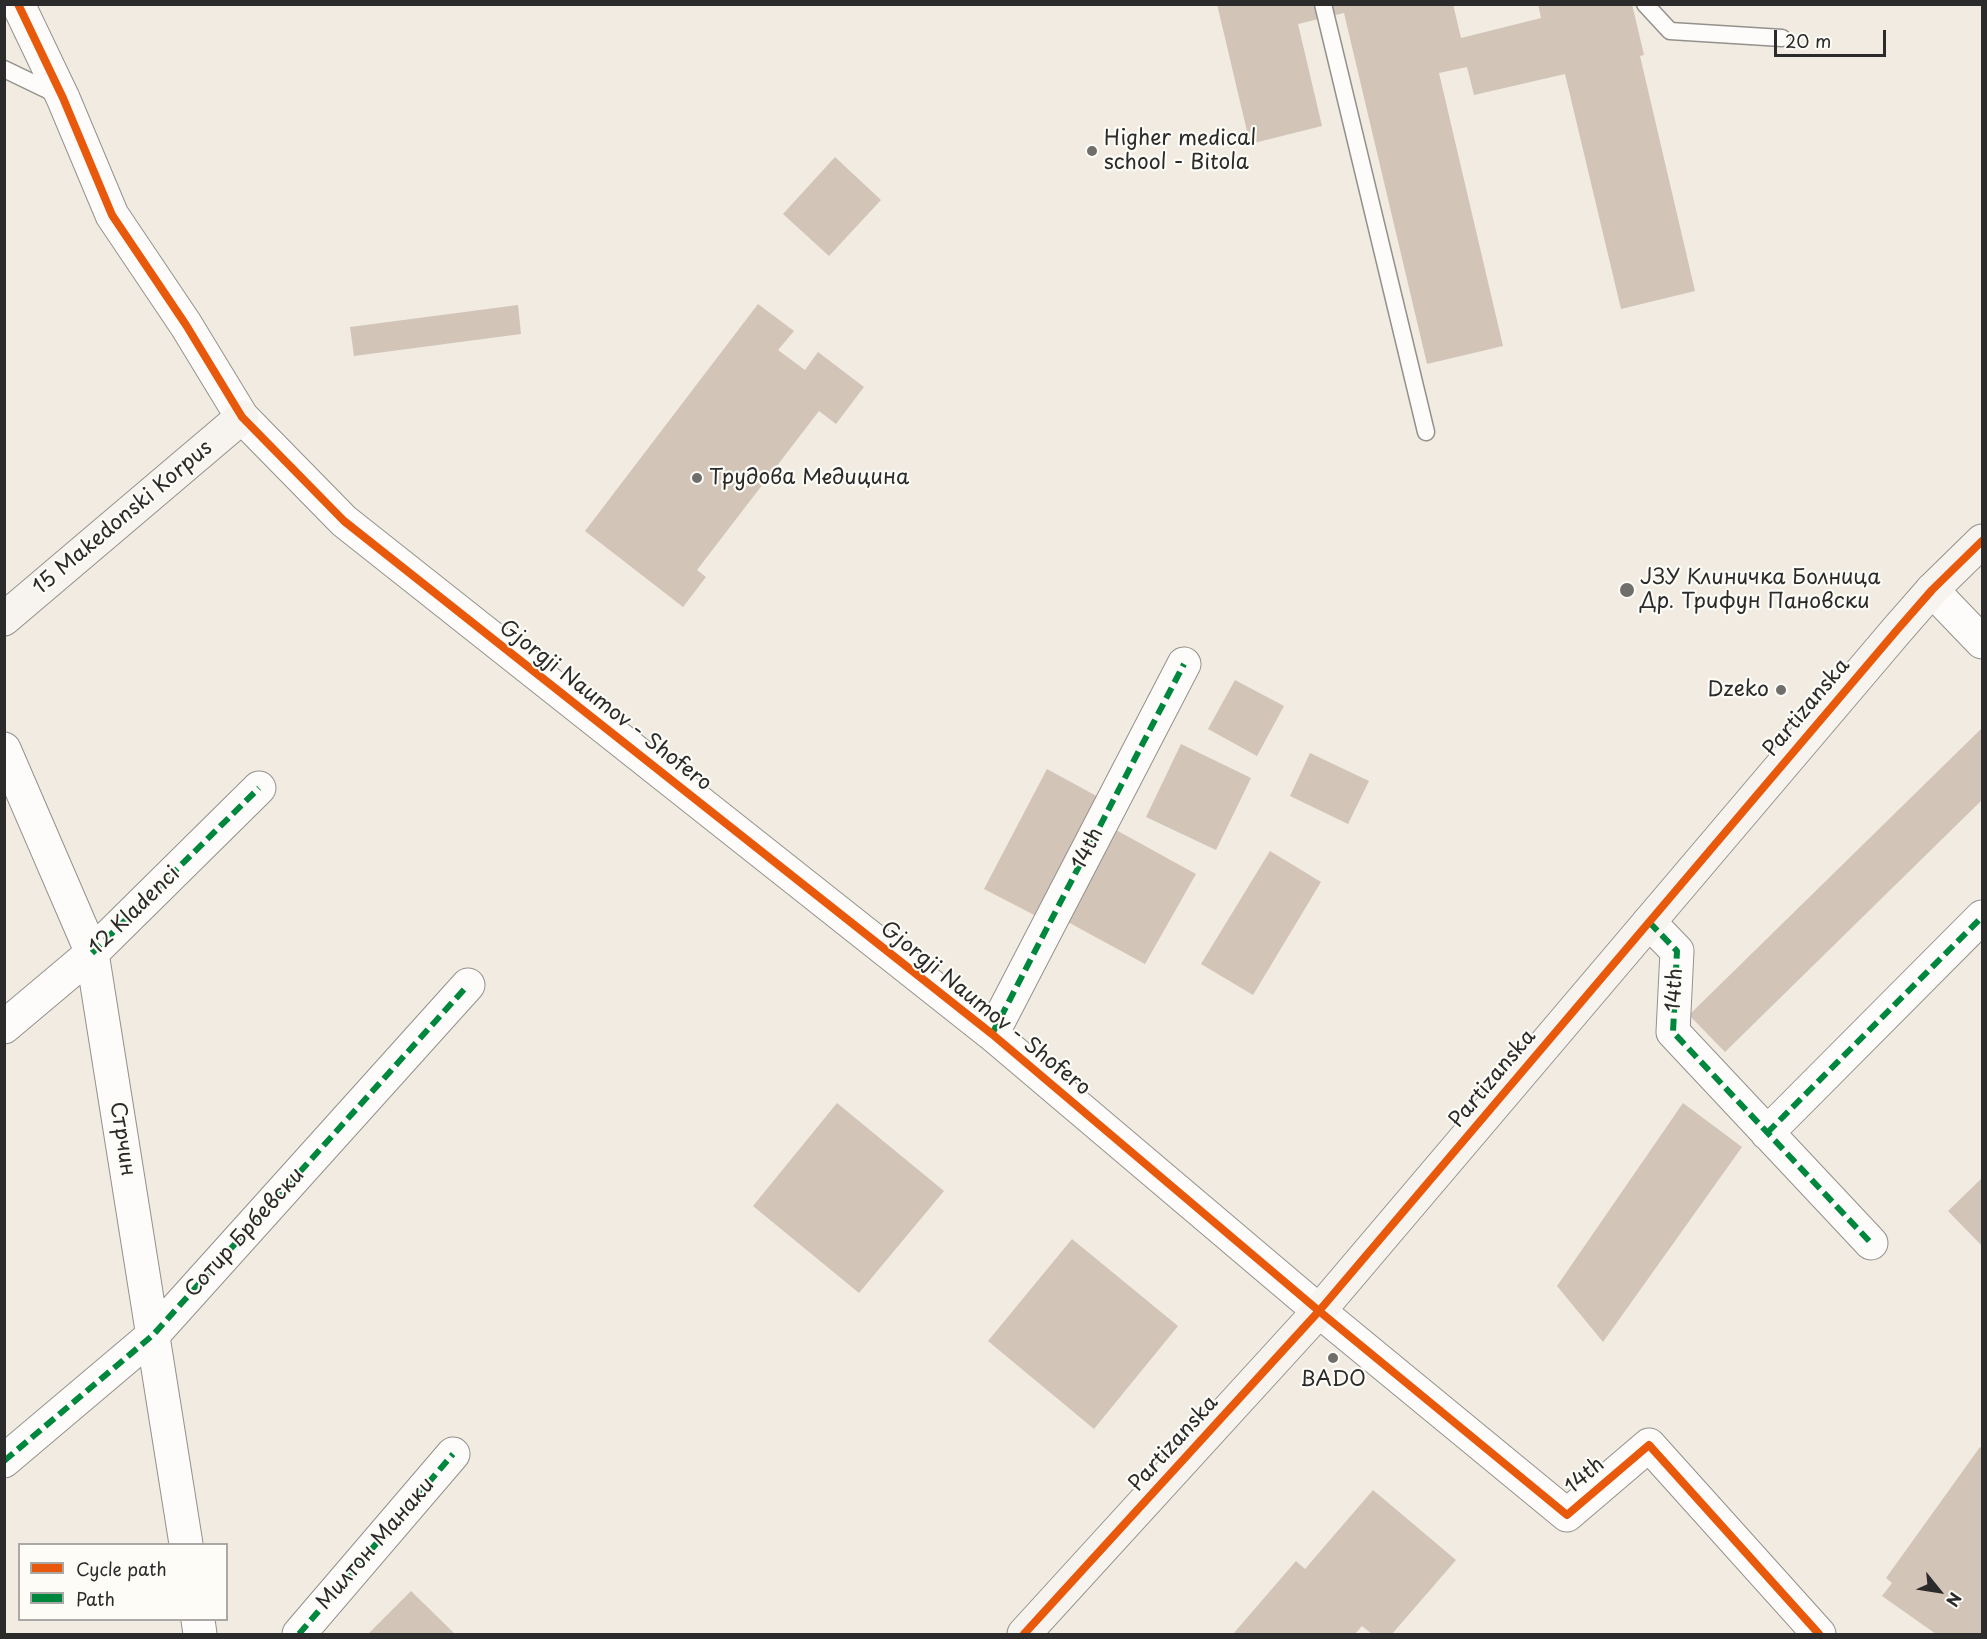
<!DOCTYPE html>
<html>
<head>
<meta charset="utf-8">
<style>
  body { margin:0 }
  #map { position:relative; width:1987px; height:1639px; overflow:hidden; background:#f1ebe1; font-family:"Playpen Sans",sans-serif }
  canvas { display:block }
  .frame { position:absolute; inset:0; border:6px solid #2b2b2b; pointer-events:none }
  .legend { position:absolute; left:18px; top:1543px; width:210px; height:78px; box-sizing:border-box; background:#fdfcf7; border:2px solid #a9a8a5; margin:0; padding:8px 10px; list-style:none; font-size:18px; color:#2b2b2b }
  .legend li { display:flex; align-items:center; gap:12px; height:30px }
  .legend b { width:30px; border:2px solid #a9a8a5 }
  .north { position:absolute; left:1909px; top:1561px; width:60px; height:60px; -webkit-text-stroke:4px #fdfcf7; paint-order:stroke; rotate:120deg; font-size:16px; font-weight:700; line-height:24px; text-align:center; color:#2b2b2b }
  .north::after { content:''; display:block; margin:auto; width:21px; height:27px; background:#2b2b2b; clip-path:polygon(50% 0,100% 100%,50% 72%,0 100%) }
  .scale { position:absolute; left:1774px; top:30px; width:112px; height:27px; box-sizing:border-box; border:3px solid #2b2b2b; border-top:0; padding-left:8px; font-size:18px; line-height:21px; white-space:nowrap; color:#2b2b2b; -webkit-text-stroke:4px #fdfcf7; paint-order:stroke }
</style>
</head>
<body>
<div id="map">
<canvas width="1987" height="1639"></canvas>
<div class="frame"></div>
<ul class="legend">
<li><b style="height:8px;background:#e8590c"></b>Cycle path</li>
<li><b style="height:8px;background:#00873e"></b>Path</li>
</ul>
<div class="north">N</div>
<div class="scale">20 m</div>
</div>
<script>
const ctx = document.querySelector('canvas').getContext('2d');
ctx.lineJoin = 'round';
function paint(path, color) { ctx.fillStyle = color; ctx.fill(path, 'evenodd'); }
function strokePath(path, color, width, dash) { ctx.strokeStyle = color; ctx.lineWidth = width; ctx.lineCap = dash ? 'butt' : 'round'; ctx.setLineDash(dash || []); ctx.stroke(path); }
function write(font, color, halo, rows, align = 'center') {
  ctx.font = font + ' "Playpen Sans",sans-serif'; ctx.lineWidth = 4.5; ctx.setLineDash([]); ctx.textBaseline = 'middle'; ctx.strokeStyle = halo; ctx.fillStyle = color; for (const [text, x, y, turn = 0] of rows) {
    ctx.save(); ctx.translate(x, y); ctx.rotate((+turn || 0) * Math.PI / 180); ctx.textAlign = isNaN(turn) ? turn : align; if (halo) ctx.strokeText(text, 0, 0); ctx.fillText(text, 0, 0); ctx.restore();
  }
}
paint(new Path2D(`
  M1217,4H1453L1461,38L1541,18L1538,4H1632L1644,55L1640,56L1695,291L1621,309L1565,74L1474,95L1467,67L1439,73L1503,346L1427,364L1344,13L1298,24L1322,126L1250,144Z
  M835,157L881,200L829,256L783,214Z
  M758,304L794,331L778,350L805,370L818,352L864,387L836,424L819,411L697,570L706,577L683,607L585,531Z
  M518,305L521,334L354,356L350,327Z
  M1235,680L1284,706L1257,756L1208,729Z
  M1982,728V800L1725,1052L1689,1015Z
  M1181,744L1251,778L1216,850L1146,817Z
  M1310,753L1369,781L1348,824L1290,796Z
  M1047,769L1102,799L1040,918L984,889Z
  M1116,830L1196,874L1145,964L1066,921Z
  M1270,851L1321,882L1253,995L1201,964Z
  M837,1103L944,1191L859,1293L753,1206Z
  M1683,1103L1742,1147L1603,1342L1557,1286Z
  M1982,1178V1246L1948,1211Z
  M1072,1239L1178,1326L1094,1429L988,1341Z
  M1980,1447L1982,1449V1634H1936L1882,1596L1892,1583L1886,1578Z
  M1373,1490L1456,1560L1392,1634H1372L1362,1626L1355,1634H1233L1296,1561L1305,1569Z
  M411,1591L455,1634H368Z`), '#d3c4b8');
const lane = new Path2D(`
  M1323,4L1426,432
  M1645,4L1670,31L1782,38
  M4,69L58,95`);
const street = new Path2D(`
  M18,4L63,98L112,215L186,325L242,417L344,521L992,1034L1319,1311L1567,1515L1649,1445L1819,1634
  M1932,590L1982,642
  M4,749L92,953L186,1544
  M1649,922L1677,951L1673,1032L1871,1243
  M4,1027L92,953L259,788
  M992,1034L1184,664
  M1767,1133L1982,917
  M4,1461L153,1335L468,985
  M198,1620L200,1634
  M299,1634L453,1454`);
const secondary = new Path2D(`
  M4,619L242,417
  M1024,1634L1319,1311L1897,630L1932,590L1982,541`);
strokePath(lane, '#94918c', 19);
strokePath(street, '#94918c', 35);
strokePath(secondary, '#94918c', 35);
strokePath(lane, '#fdfcfa', 16);
strokePath(street, '#fdfcfa', 33);
strokePath(secondary, '#f7f4f0', 33);
strokePath(new Path2D(`
  M1649,922L1677,951L1673,1032L1871,1243
  M92,953L259,788
  M992,1034L1184,664
  M1767,1133L1982,917
  M4,1461L153,1335L468,985
  M299,1634L453,1454`), '#00873e', 6, [12, 6]);
strokePath(new Path2D(`
  M18,4L63,98L112,215L186,325L242,417L344,521L992,1034L1319,1311L1567,1515L1649,1445L1819,1634
  M1024,1634L1319,1311L1897,630L1932,590L1982,541`), '#e8590c', 8);
for (const [x, y, r, color] of [
  [1092,151,6,"#706e6b"],
  [697,478,6,"#706e6b"],
  [1627,590,8,"#706e6b"],
  [1781,690,6,"#706e6b"],
  [1333,1358,6,"#706e6b"]
]) { const dot = new Path2D(); dot.arc(x, y, r, 0, 2 * Math.PI); ctx.fillStyle = color; ctx.fill(dot); strokePath(dot, '#fdfcf7', 2); }
write('21px', '#2b2b2b', '#fdfcf7', [
  ["Higher medical",1104,139],
  ["school - Bitola",1104,163],
  ["Трудова Медицина",709,478],
  ["ЈЗУ Клиничка Болница",1640,578],
  ["Др. Трифун Пановски",1640,602],
  ["Dzeko",1769,690,"right"],
  ["BADO",1333,1380,"center"]
], 'left');
write('21px', '#2b2b2b', '#fdfcf7', [
  ["15 Makedonski Korpus",123,518,-40],
  ["Gjorgji Naumov - Shofero",605,706,38],
  ["Partizanska",1807,708,-50],
  ["14th",1088,849,-63],
  ["12 Kladenci",135,911,-44],
  ["14th",1675,990,-87],
  ["Gjorgji Naumov - Shofero",985,1009,39],
  ["Partizanska",1493,1079,-50],
  ["Стрчин",122,1139,81],
  ["Сотир Брбевски",245,1233,-48],
  ["Partizanska",1174,1444,-48],
  ["14th",1585,1476,-40],
  ["Милтон Манаки",376,1544,-49]
]);
</script>
</body>
</html>
